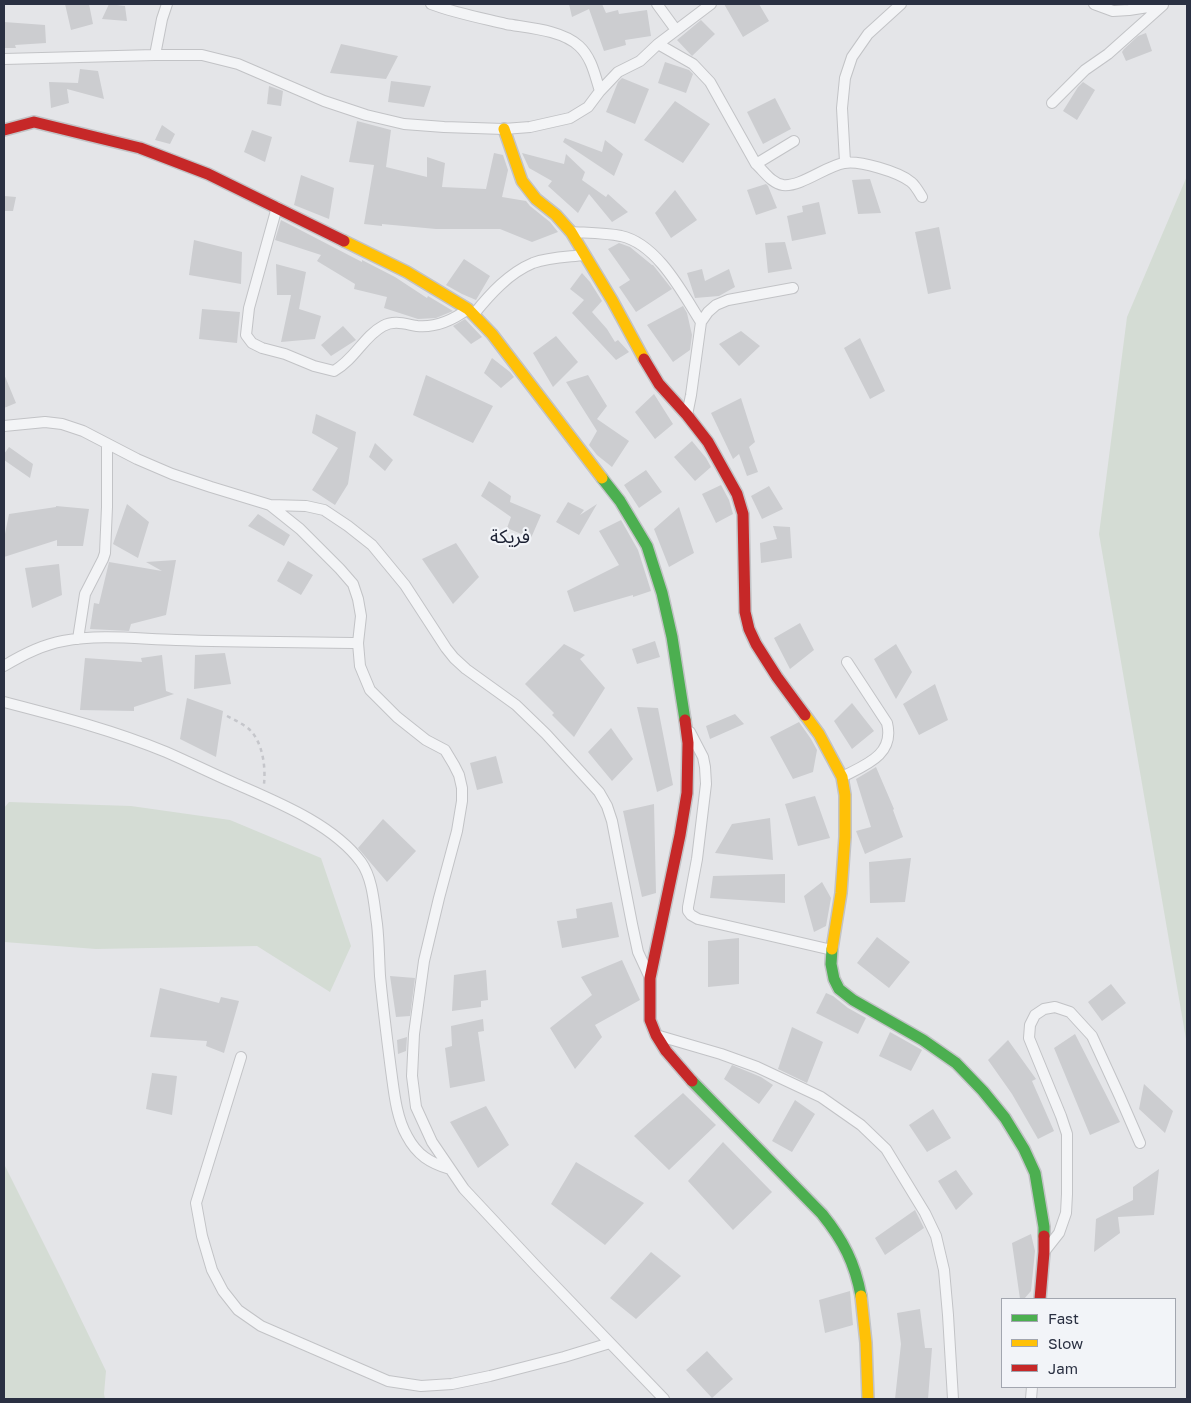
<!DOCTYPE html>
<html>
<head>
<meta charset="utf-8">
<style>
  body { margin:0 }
  #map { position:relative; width:1191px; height:1403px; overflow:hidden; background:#e4e5e8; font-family:"Golos Text",sans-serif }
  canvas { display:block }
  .frame { position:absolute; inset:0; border:5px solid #2a3042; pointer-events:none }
  .legend { position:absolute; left:1001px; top:1298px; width:175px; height:90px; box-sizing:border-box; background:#f2f4f8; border:1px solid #a2a6af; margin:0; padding:6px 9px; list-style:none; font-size:15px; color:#2a3042 }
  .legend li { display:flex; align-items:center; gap:10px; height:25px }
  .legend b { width:25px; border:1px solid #a2a6af }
</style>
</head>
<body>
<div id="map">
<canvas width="1191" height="1403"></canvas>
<div class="frame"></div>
<ul class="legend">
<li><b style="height:6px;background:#4caf50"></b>Fast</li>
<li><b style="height:6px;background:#ffc107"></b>Slow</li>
<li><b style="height:6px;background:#c62828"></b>Jam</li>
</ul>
</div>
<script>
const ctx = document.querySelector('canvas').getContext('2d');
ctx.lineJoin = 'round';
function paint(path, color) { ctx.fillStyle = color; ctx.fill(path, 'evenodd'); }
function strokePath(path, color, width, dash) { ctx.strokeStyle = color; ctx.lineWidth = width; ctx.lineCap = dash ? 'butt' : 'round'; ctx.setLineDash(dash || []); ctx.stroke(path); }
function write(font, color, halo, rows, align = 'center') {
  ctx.font = font + ' "Golos Text","Noto Sans Arabic",sans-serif'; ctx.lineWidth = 4.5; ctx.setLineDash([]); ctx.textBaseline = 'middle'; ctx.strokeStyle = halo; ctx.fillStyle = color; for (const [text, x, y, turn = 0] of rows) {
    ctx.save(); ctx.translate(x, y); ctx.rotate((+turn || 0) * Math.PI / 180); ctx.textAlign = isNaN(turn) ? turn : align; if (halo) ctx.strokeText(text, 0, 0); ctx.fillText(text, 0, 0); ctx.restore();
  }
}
paint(new Path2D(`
  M1187,176V1045L1099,534L1127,317Z
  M9,802L131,806L230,820L321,858L351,946L330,992L257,946L96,949L4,942V808Z
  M4,1164L62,1280L106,1371L104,1394L105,1399H4Z`), '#d4dcd4');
paint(new Path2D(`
  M65,4H89L93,24L71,30Z
  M109,4L125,6L127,21L102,19Z
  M569,4H602L606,13L618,10L619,14L647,10L651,36L625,40L626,45L604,51L589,9L572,17Z
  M724,4H759L769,21L743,37Z
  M701,20L715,34L692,56L677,40Z
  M4,22L45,25L46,43L15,45L16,48H4Z
  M1146,33L1152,51L1126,61L1122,52L1124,49L1138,36Z
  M341,44L398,56L386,79L330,73Z
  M665,62L689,70L693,74L686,93L658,83Z
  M80,69L98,71L104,99L67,89L69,103L51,108L49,82L78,83Z
  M622,78L649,89L635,124L606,112L618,82Z
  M391,81L431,86L424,107L388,102Z
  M1083,82L1095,90L1077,120L1063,111L1078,87Z
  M269,86L283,91L281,106L267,104Z
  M775,98L791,129L763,144L747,112Z
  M675,101L710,124L683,163L644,140Z
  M357,121L391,130L386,167L427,177V157L445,163L442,187L486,189L494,153L503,155L508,170L502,197L526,201L530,206L550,222L558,232L532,242L500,229H436L382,224V226L364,224L374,165L349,162Z
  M162,125L175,134L170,144L155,140Z
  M252,130L272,137L265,162L244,152Z
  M565,138L602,152L605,140L623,154L614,176L563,142Z
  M522,153L564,164L566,154L585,172L582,180L606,197L608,194L628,212L612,222L589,194L578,213L548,186L552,181L529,168Z
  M301,175L334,188L329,219L294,205Z
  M870,179L881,213L858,214L852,180Z
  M766,184L768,186L777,208L756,215L747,190Z
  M675,190L697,220L671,238L655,213Z
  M4,196L16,197L13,211H4Z
  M819,202L826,234L792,241L787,216L803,212L802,206Z
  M281,220L362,262V260L395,277L427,298L428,296L453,311L436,318L418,319L384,308L387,297L354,289L355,284L317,261L321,255L275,240Z
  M939,227L951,289L928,294L915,232Z
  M194,240L242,252L241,284L189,275Z
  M785,242L792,269L768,273L765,243Z
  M619,243L630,247L652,265H653L672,289L636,312L619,287L630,280L608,249Z
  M464,259L490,276L476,300L462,294L446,285Z
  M276,264L306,272L299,309L321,316L315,339L281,342L291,295H277Z
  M702,269L705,281L729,269L735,287L719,296L695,298L687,273Z
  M582,273L590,282L602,301L592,312L607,329L615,342L618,340L629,352L616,360L572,313L584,300L570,289Z
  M683,306L687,313L692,335L690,350L673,362L647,325Z
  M202,309L240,312L237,343L199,339Z
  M465,319L482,337L471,344L453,326Z
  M343,326L356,340L331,356L321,345Z
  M741,331L760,346L739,366L719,344Z
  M556,336L578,362L553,387L533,353Z
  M860,338L885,391L870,399L844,348Z
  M492,358L510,372L514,377L501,388L484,373Z
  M4,374L16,403L4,408Z
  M426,375L493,406L473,443L413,415Z
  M588,375L607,406L597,419L629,441L612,467L597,455L589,445L597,431L566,382Z
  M654,394L673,424L655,439L635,412Z
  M741,398L755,442L749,447L758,472L747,476L739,454L733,459L711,413Z
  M316,414L356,432L348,484L335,505L312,490L338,448L312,433Z
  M692,441L706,458L711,467L695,481L674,457Z
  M375,443L393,460L385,471L369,457Z
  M9,447L33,464L30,478L4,460V454Z
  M646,470L662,492L639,508L624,485Z
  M489,481L511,496L510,502L541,515L531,538L507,528L511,517L481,496Z
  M721,485L729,500L733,514L716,523L702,494Z
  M769,486L783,509L762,519L751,496Z
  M568,502L584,510L580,515L597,504L579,535L556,522Z
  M127,504L149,522L138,558L113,544Z
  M56,506L89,509L83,546H57V540L4,557V539L9,514L56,507Z
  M679,507L694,553L669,567L654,529Z
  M258,514L290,535L284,546L248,526Z
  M621,520L638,550L651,591L633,597V595L574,612L567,591L619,565L599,531Z
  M773,526L790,527L792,558L761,563L760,543L777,539Z
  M456,543L479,577L453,604L422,559Z
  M176,560L166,615L131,624L129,631L90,629L94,603L99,604L109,562L162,571L146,562Z
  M288,561L313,575L301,595L277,581Z
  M59,564L62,595L32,608L25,568Z
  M800,623L814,650L790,669L774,638Z
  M655,641L660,657L637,664L632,649Z
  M564,644L585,655L580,659L605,688L574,737L552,715L554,713L525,684Z
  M896,644L912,672L896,699L874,659Z
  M225,653L231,684L194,689L195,655Z
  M162,655L166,691L174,694L134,707V711L80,710L85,658L142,662L141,658Z
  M935,684L948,720L919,735L903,704Z
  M187,698L223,711L216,757L180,739Z
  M852,703L874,731L852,749L834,721Z
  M637,707L658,708L673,785L657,792Z
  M735,714L744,724L710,739L706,726Z
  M799,722L811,739L817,750L813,772L793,779L770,737Z
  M611,728L633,759L612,781L588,752Z
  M496,756L503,783L477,790L470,763Z
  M876,767L894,809L893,810L903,837L865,854L856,831L871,827L856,779Z
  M815,796L830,838L798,846L785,804Z
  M654,804L656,893L642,897L623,811Z
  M770,818L773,860L715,853L732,824Z
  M383,819L416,851L387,882L358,848Z
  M911,858L905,902L870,903L869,862Z
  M785,874V903L710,898L713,876Z
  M822,882L831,898L826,926L814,932L804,896Z
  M612,902L619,937L562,948L557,921L577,918L576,909Z
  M877,937L910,962L889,988L857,963Z
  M739,938V984L708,987V941Z
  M622,960L640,1000L595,1025L602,1037L575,1069L550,1028L592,995L581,977Z
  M486,970L488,1000L481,1001V1007L452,1011L454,975Z
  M390,976L415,978L410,1016L396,1017Z
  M1111,984L1126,1003L1102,1021L1088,1002Z
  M160,988L219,1003L221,997L239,1001L224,1053L206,1046L207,1041L150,1037Z
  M826,993L833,996L848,1008L866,1018L858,1034L816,1013Z
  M483,1019L484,1031L478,1032L485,1081L450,1088L445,1048L452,1046L451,1026Z
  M792,1027L823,1042L807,1083L778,1069Z
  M890,1032L922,1050L911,1071L879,1056Z
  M1075,1034L1120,1122L1090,1135L1054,1048Z
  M407,1037L406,1051L398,1054L397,1040Z
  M1008,1040L1036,1079L1032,1081L1054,1131L1038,1139L1012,1094L988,1060Z
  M732,1065L761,1077L773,1085L759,1104L724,1079Z
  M152,1073L177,1076L172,1115L146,1109Z
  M1144,1084L1173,1111L1165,1133L1139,1109Z
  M683,1093L716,1125L669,1170L634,1136Z
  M795,1100L815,1114L792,1152L772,1141Z
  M486,1106L509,1145L478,1168L450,1122Z
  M933,1109L951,1138L927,1152L909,1125Z
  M723,1142L772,1192L733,1230L688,1181Z
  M576,1162L644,1203L605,1245L551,1204Z
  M1159,1169L1154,1215L1118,1217L1120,1233L1094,1252L1096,1219L1133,1200V1187Z
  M956,1170L973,1194L956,1210L938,1181Z
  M915,1210L924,1228L885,1255L875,1238Z
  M1031,1234L1035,1251L1031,1291L1024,1299H1020L1012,1243Z
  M651,1252L681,1276L636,1319L610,1298Z
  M850,1291L853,1325L825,1333L819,1300Z
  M920,1309L925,1348H932L928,1399H895L901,1344L897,1313Z
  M707,1351L733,1379L712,1398L686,1370Z`), '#cccdd0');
const street = new Path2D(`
  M431,4C455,13 481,18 506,24C529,28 562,30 579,46C592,58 595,76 600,91
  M657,4L676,30
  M1094,4L1113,11L1129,10L1161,5
  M658,44L693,64L710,82L756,164L794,141
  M155,55L162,19L167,4
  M4,59L155,55H202L238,64L324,101L366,115L404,124L444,127L504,129L530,127L570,118L588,107L600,91L618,72L640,61L658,44L711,4
  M1052,103L1085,70L1108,54L1163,5
  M845,162L842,108L845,78L852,57L868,34L901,4
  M756,164C764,171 771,183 783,185C801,187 826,166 844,163C859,160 899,172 911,182C915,185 919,192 922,197
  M277,207L249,308L246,335L252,343L262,348L285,354L314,366L334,371C355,359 364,336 383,326C394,320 405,324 417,326C437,328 453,320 468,309
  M571,232C588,233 605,233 621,236C658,244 683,294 701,322
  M474,314C490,294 509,273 533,263C549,257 567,257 584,255
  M687,415L691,395L701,322L708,312L716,305L728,300L793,288
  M4,426L45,422L62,424L83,431L137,459L172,474L211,487L270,505L300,529L340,569L353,584L358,599L361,616L358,643L360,666L370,690L397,717L426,740L445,750L454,765L459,775L462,788V801L457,831L439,898L424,961L414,1034L412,1076L416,1107L432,1142L464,1189L537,1267L664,1399
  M270,505L306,506L324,510L348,526L372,545L405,585L446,648L454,658L466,669L516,705L546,734L599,792L607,806L612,821L632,924L638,952L650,978
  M78,639L85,594L103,559L105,553L107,507V444
  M4,666C22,655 41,645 63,641C100,634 138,639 176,640C237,642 298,642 358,643
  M4,702C58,716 113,730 166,752C189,762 211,773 234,783C277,802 333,824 361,862C373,879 374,904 377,924C379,941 379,959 380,976C383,1008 387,1039 391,1070C394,1091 396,1117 407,1136C417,1155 430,1163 450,1169
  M690,732L703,757L705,767L706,784L697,859L688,907V911L691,915L698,919L832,950
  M842,777C865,765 895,755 887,723L847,662
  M656,1035L721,1054L757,1067L821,1097L861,1125L886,1149L925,1213L936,1236L944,1270L948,1315L953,1399
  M241,1057L196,1203L202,1236L212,1270L223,1291L238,1310L261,1326L388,1381L421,1386L452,1384L490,1376L564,1357L610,1343
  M1044,1252L1059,1233L1066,1213L1067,1194V1134L1061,1116L1029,1038L1030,1025L1035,1015L1044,1009L1055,1007L1070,1012L1092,1036L1120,1097L1140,1143
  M1031,1399L1032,1387`);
const fast = new Path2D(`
  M602,478L620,501L647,546L662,593L672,637L685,720
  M832,949L831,964L834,979L839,989L853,1000L923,1040L956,1063L983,1091L1005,1118L1024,1149L1035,1173L1044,1227V1236
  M692,1081L822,1214C843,1240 855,1263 861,1296`);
const slow = new Path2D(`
  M504,129L522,181L536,199L556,215L571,232L612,300L644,359
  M344,241L407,272L468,309L492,334L602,478
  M805,715L819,734L842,777L845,795V837L841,893L832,949
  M861,1296L866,1343L868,1399`);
const jam = new Path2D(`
  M4,130L34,122L140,148L208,174L344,241
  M644,359L659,384L687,415L708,442L737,494L743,514L745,612L749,629L756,644L777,677L805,715
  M685,720L688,743L687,793L680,835L650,978V1020L656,1035L666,1051L692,1081
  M1040,1299L1044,1252V1236`);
strokePath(street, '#c2c3c6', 12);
strokePath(fast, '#c2c3c6', 14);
strokePath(slow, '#c2c3c6', 14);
strokePath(jam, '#c2c3c6', 14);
strokePath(new Path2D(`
  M227,716C233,719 239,722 245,726C262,737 266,765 264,784`), '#c5c6cb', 2.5, [4, 4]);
strokePath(street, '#f3f4f6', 10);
strokePath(fast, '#4caf50', 11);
strokePath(slow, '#ffc107', 11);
strokePath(jam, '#c62828', 11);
write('19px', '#1c2133', '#f2f4f8', [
  ["فريكة",510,537]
]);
</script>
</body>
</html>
